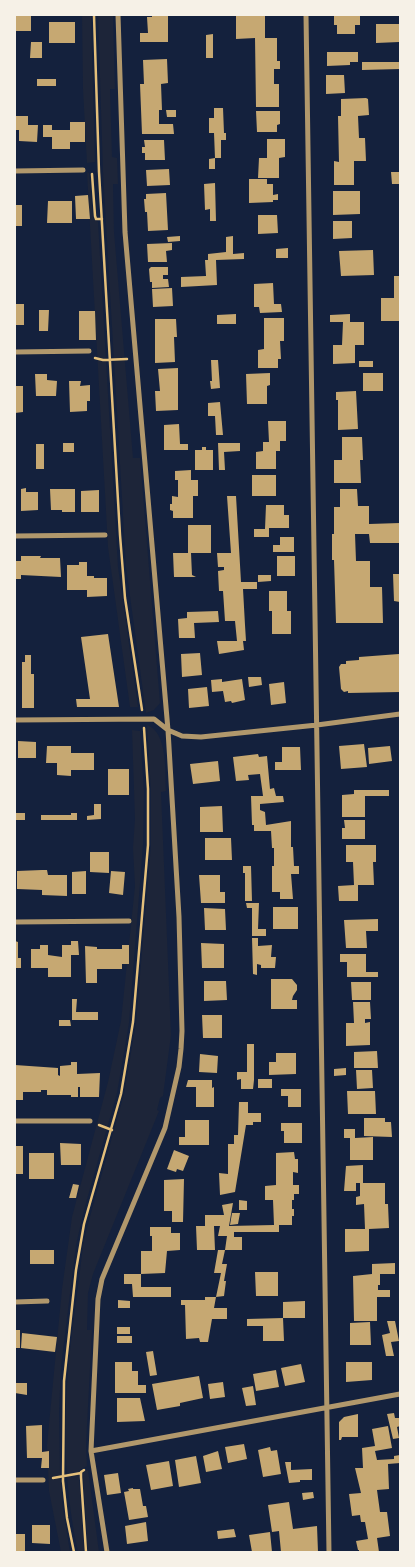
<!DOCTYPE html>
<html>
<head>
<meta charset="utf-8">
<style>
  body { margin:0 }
  #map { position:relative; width:415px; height:1567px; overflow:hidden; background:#14213d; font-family:"Golos Text",sans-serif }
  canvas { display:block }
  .frame { position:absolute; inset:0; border:16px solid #f6f1e7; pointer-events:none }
</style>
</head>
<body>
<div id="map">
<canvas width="415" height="1567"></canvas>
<div class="frame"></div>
</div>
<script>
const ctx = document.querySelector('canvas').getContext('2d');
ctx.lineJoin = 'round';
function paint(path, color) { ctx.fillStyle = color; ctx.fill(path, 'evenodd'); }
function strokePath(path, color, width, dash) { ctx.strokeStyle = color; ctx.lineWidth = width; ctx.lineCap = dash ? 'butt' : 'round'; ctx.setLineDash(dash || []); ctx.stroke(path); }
paint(new Path2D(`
  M82,15H91L95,162L87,163L83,89Z
  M98,15H113L115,89H110L112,157L117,158L118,184H113L114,232L133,458H140L160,703L154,710L146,713L126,567L103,172Z
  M87,172L89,173L93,217L95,220L98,222L118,567L138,707H130L108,547Z
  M147,725C168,732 165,773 166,791L161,792L171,1035L163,1096L160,1098L157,1110L159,1111L93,1274L88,1293L87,1330H92L86,1445L87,1466L80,1470L79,1477L84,1552H78C66,1498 63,1440 67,1385C70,1338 78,1292 83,1245L88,1224L124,1094L136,1023L151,845V792Z
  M132,730L140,731L144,792L143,845L129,1023L117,1093L84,1210L76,1245L61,1367L59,1412L60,1473L63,1509L70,1552H61L49,1491L47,1445L62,1289L72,1217L108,1082L121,1021L135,886L133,848L135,819Z
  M88,1470L99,1552H88L83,1475V1472Z`), '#1d2539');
paint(new Path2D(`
  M15,15H31V31H15Z
  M152,15L168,16V42H140V33H148L147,17H152Z
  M236,15H265V38H277V61H280V69H274V84H279V107H256L255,38L236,39Z
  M334,15H360V25H355V34H337V25H334Z
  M49,22H75V43H49Z
  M376,24H399V42L376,43Z
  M213,34V58H206V35Z
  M31,42H42V58H30Z
  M327,52H358V62H350V65L327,66Z
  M167,59L168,83L161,84L162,110H159V124H173L174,134H142L140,84H144L143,60Z
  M362,62H400V69L362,70Z
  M326,75H344L345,93L326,94Z
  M37,79H56V86H37Z
  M366,98L368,99L369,115L358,116L359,138H365L366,161H354V185H334V161L339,162L338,116H341V99Z
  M214,108H223L224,133H226V140H221V158H215V169H209V159L215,158L214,133H209V118H214Z
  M166,110H176V117H167Z
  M256,111H280V124L277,125V132H257Z
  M15,116H28V125H38L37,142L19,141V130H16L15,126Z
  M70,122H85V142H70V149H52V137H43V125H52V130H70Z
  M267,139H285V157L279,158V178H258L259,158H267Z
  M144,140H164L165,160H145V153H142V147H145Z
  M169,169L170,185L147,186L146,170Z
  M391,172H400V184H392Z
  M249,179H267V184H273V195L278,194V200H273V202L249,203Z
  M215,183L216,221H210V209L205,210L204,184Z
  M333,191H360V214L333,215Z
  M166,193L168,230L148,231L147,212H145L144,199H146V194Z
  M88,195L90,219H76L75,196Z
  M48,201H72V223H47Z
  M15,205H22V226H15Z
  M258,215H277L278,233L258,234Z
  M333,221H352V238L333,239Z
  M180,236V241L168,242L167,237Z
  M233,236V254L244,253V259L216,260L217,285L181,287V277L206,276L205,260H208V254L226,252V237Z
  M172,243V250L166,251L167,262H148L147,244Z
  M288,248V258H276V249Z
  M373,250L374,275L341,276L339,251Z
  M151,267H168V275H163V279H168L169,287L152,288V282H150L149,269Z
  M394,276H400V321H381V298H394Z
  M273,283L274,304H281L282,312L260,313L259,307H254V284Z
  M172,288L173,306L153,307L152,289Z
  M15,304H24V325H15Z
  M39,310H49L48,331H39Z
  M79,311H95L96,340H79Z
  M236,314V324H217V315Z
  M350,314V322H364V345H355V363L333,364V345H342L343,322H330V315Z
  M264,318H284V341H280L281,359H278V368H258V350L264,349Z
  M155,319H176L177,337H174L175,362L155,363Z
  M211,360H218L220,388L211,389L210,381H212Z
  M359,361H373V367H359Z
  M178,368V410L156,411L155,391H160L158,369Z
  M270,373V385L267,386V404H247L246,374Z
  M363,373H383V391H363Z
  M35,374H47V380L57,381L56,396H36Z
  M69,381H81L80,386L90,385V401H87V411L70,412Z
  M15,386H23V412L15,413Z
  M356,391L358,429L338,430V400H336V392Z
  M220,402L223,435H216L215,416H208V403Z
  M268,421H286V441H280V451H276V469H256V452L263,451V442H269Z
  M179,424L180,444H188V450H164V425Z
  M342,437H362L363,460H360L361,483H334V460H342Z
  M63,443H74V452H63Z
  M218,443H240V451L224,452L225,470H219Z
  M36,444H44V469H36Z
  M202,447H206V450H213V470H195V450H202Z
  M191,470V480H198V496H193V518H173V511L170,510V504H172V496L178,497V480H175V471Z
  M252,475H276V496H252Z
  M26,488V492H38V510L21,511V489Z
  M50,489H75V512H62V510H51Z
  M340,489H357L358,506H369V524L400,523V543H370L369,534H355L356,561H370V587H382L383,623H336L334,560H332V534H334V507H340Z
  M99,490V512H81V491Z
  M227,496H236L241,582H257V589H243L245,625L246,641H243L244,650L219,654L217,641H237L235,621H225L223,591H219L218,571L224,570V567H218L217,553H231Z
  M266,505H284V515H289V528H269V537H254V529H265Z
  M188,525H211V553H191L192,575L196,577H174L173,553H188Z
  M280,537H294V552H273V545H280Z
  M21,556H41L40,558H60L61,577L21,575V579H15V561H21Z
  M277,556H295V576H277Z
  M79,562H87V576H94V578H107V596L87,597V590H67V565H79Z
  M393,574H400V602L394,601Z
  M258,575H271V581L258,582Z
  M269,591H287V611H291V634H272V611H269Z
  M218,611L219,622L194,623L195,638H179L178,619L187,618V612Z
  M108,634L119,707H77L76,699H90L81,637Z
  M200,653L202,675L182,677L181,654Z
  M399,654L400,692L348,693V691L344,692L341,689L339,667L341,664H346V661L359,660V657Z
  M25,655H31V674H34V708H22V662H25Z
  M248,677H261L262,685L249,687Z
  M222,679V682L242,679L245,700L232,703L231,701L225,702L223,691L212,692L211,680Z
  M284,682L286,703L271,705L269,684Z
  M207,687L209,706L189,708L188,689Z
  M18,741L36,742V758H18Z
  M364,744L367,767L341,769L339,746Z
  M47,746H71V753H94V770H71V776L57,775V763H46Z
  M390,746L392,761L369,764L368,748Z
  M282,747H300L301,770H275V762H282Z
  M258,754L259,757L267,756L270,789L274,788L276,796H283L284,802L260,804V810L265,812L266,825L291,821V847H293L294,866H299V874H291L293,899H280V892H272V866H274V848H272L271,831H254V825H252L251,796H263L260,774L248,775L249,780L236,781L233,757Z
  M218,761L220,781L193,784L190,764Z
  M108,769H129V795H108Z
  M354,790H389V796H365V817H342V795L354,794Z
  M94,804H101V819L87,820V816L94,815Z
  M222,806L223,832H200V807Z
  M15,813H25V820H15Z
  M71,813H77V820H41V815H71Z
  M344,820H365V839H342V828H345Z
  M205,838H231L232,860H205Z
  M346,845H376V862H373L374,885H358V901H339L338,886L354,885L353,862H346Z
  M90,852H109V873L90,872Z
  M243,866H251L252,901H245V873H243Z
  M42,870H47L48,875H67V896L42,895V890L17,889V871Z
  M86,871V894H72V872Z
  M111,871L125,872L123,895L109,893Z
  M199,875H220V892H225V903H201Z
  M246,903H259L258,929H266V936H252V908H247Z
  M273,907H298V929H273Z
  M204,908L225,909L226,930H205Z
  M378,919V931H366L367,948H346L344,920Z
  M252,938H258V946L272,945L271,957H276L275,968H261V965L257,964V975L253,974Z
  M15,941L18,942V958H21V968H15Z
  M71,941H78L79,955H71V977H48V968H31V949H40V945H48V955L62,957V945H71Z
  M201,943L224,944V968H202Z
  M122,945H129V964H122V969H97V983H86L85,946L97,947V949H122Z
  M340,954H366V972H378V977H347V962H340Z
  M271,979H292L297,985V990L293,996L292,1000H297V1009H271Z
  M204,981H226L227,1000L204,1001Z
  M351,982H371V1000H352Z
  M72,999H77L76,1012H98V1020H72Z
  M353,1002H370L371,1019H365V1023L370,1022V1045L346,1046V1023H354Z
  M202,1015H222V1038H203Z
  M59,1020H70L71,1026H59Z
  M247,1044H254V1080L253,1089H241V1079L237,1080V1072H247Z
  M377,1051L378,1068H354V1052Z
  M276,1053H296V1074L269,1075V1062H276Z
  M200,1054L218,1056L217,1073L199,1072Z
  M71,1062H77V1074L100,1073L99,1097H80V1087H78V1097H71V1095H47V1090H41V1092H23V1100H15V1065L58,1068V1075L60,1076V1066L71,1065Z
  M346,1068V1075L334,1076V1069Z
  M356,1070H372L373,1088L357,1089Z
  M258,1079H272V1088H258Z
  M188,1080H212V1088L214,1087V1107H196V1087H186Z
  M281,1089H301V1107H288V1096H281Z
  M347,1091H375L376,1114H348Z
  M239,1102H248V1113H261V1122H253V1125H246L235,1192L220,1195L219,1173L228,1174V1144H234V1135H238Z
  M364,1118H385V1122H391L392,1137L364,1136Z
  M185,1120H209V1145H179V1137H185Z
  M281,1123H302V1143H284V1131H281Z
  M344,1129H355V1138L373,1137V1160H350V1138H344Z
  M60,1143L81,1144V1165H61Z
  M15,1146H23V1174H15Z
  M174,1150L189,1156L183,1171L177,1169L176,1172L167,1169Z
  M294,1152L295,1159H298V1173L293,1172V1185H299V1194H294V1200H292V1209H294V1216H292V1225H279V1232H234V1237H242V1250H225L222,1264H227L224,1281H226L224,1296L216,1297L221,1273H214L218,1250H225L227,1236H218L220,1226H214L215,1250H197L196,1226H205V1215H224L222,1205L233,1203L229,1226L274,1225L273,1200H265V1186L276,1185V1153Z
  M29,1153H54V1179H29Z
  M363,1165V1183H385V1204H388L389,1228L369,1229V1251L345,1252V1229H365L364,1204L356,1205V1197L360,1196V1183H356V1191H344L346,1166Z
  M184,1179L183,1222H172V1211H164V1180Z
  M73,1184L79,1185L76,1198H69Z
  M239,1200L247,1201V1210H239Z
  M232,1213H240L238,1224L230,1225Z
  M150,1227H171V1233H180V1250L167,1251L165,1273L141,1274V1251H152V1236H150Z
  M30,1250H54V1264H30Z
  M395,1263V1274H380V1285H378V1290H390V1297H377V1321H354L353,1276L372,1274V1264Z
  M255,1272H278V1296H256Z
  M124,1274H141V1287H171V1297H133L132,1284H124Z
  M205,1297H216L214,1308H227V1319H212L208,1342H200L199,1338L186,1339L185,1305H181V1300H205Z
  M118,1300L130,1301V1308H118Z
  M305,1301V1318H283V1302Z
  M283,1318L284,1341H263V1326H247V1319Z
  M387,1321H395L399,1341L391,1342L394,1356H386L382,1335L390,1333Z
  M370,1322L371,1345H350V1323Z
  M117,1327H130V1334H117Z
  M15,1330H20V1348H15Z
  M22,1333L57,1337L55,1352L21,1348Z
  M117,1336H132V1343H117Z
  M153,1351L157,1375L150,1376L146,1352Z
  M115,1362H132V1371H138V1385H146V1393H115Z
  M346,1362H372V1380L346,1382Z
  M301,1364L305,1382L285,1386L281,1368Z
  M276,1370L279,1387L256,1391L253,1374Z
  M199,1376L203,1398L180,1403V1406L157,1410L152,1384Z
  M223,1382L225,1397L210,1399L208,1384Z
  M15,1383H27V1395L15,1393Z
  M253,1386L256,1405L246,1406L242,1388Z
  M117,1398H140L145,1421L117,1422Z
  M394,1413L395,1418H399L400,1426L397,1427L399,1438L393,1439L387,1414Z
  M358,1414V1437H342L341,1440H339V1422L344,1417Z
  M42,1425V1452L49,1451V1468H41L42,1458H27L26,1426Z
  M388,1426L392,1448L375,1451L377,1460L394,1459V1456L400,1455V1463L388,1464L389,1489L377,1490L380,1512H387L390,1536L377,1538L379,1552H359V1550H358L356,1541L368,1539L365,1522H361L360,1515L352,1516L349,1494L361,1493L355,1468H363L362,1448L375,1446L372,1429Z
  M244,1444L247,1459L228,1463L225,1447Z
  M270,1447L271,1451L277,1450L281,1474L263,1477L258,1450Z
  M218,1451L222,1469L206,1472L203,1456Z
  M196,1456L201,1483L179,1487L175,1460Z
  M169,1461L173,1486L151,1490L146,1465Z
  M285,1462H291V1470L312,1469V1480H300V1482L289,1483Z
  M118,1473L121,1493L107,1495L104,1475Z
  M133,1488V1489H140L143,1506H146L148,1517L129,1520L124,1492L129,1491L128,1489Z
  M313,1492L314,1498L303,1500L302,1493Z
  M289,1502L293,1529L317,1526L318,1552H281L279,1531L272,1532L268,1505Z
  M146,1522L148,1541L127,1544L125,1526Z
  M32,1525H50V1544L32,1543Z
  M234,1529L236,1537L218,1539L217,1531Z
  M270,1532L272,1552H252L249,1535Z
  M15,1534H25V1552H15Z`), '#c6a872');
strokePath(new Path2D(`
  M94,15L99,172L120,535L125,598L142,710
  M92,174L95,216L96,219H102
  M95,358L103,360L127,359
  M99,1125L112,1130
  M84,1470L81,1472V1477L86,1552
  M53,1478L81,1473
  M74,1552L67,1518L63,1481L64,1381L76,1270L84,1224L121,1094L133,1022L148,845V789L144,728`), '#e5c07b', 2.5);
strokePath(new Path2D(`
  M306,15L329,1552
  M15,171L83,170
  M15,352L89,351
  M15,536L105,535
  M15,720L154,719L168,730L182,736L201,737L317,725L400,714
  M15,922L129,921
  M15,1121H90
  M15,1302L47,1301
  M91,1451L400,1394
  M15,1480H43
  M107,1552L91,1451L98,1299L102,1279L165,1128L179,1067L181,1049L182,1031L179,917L168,730L125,232L118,15`), '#b1986c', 5);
</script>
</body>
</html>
